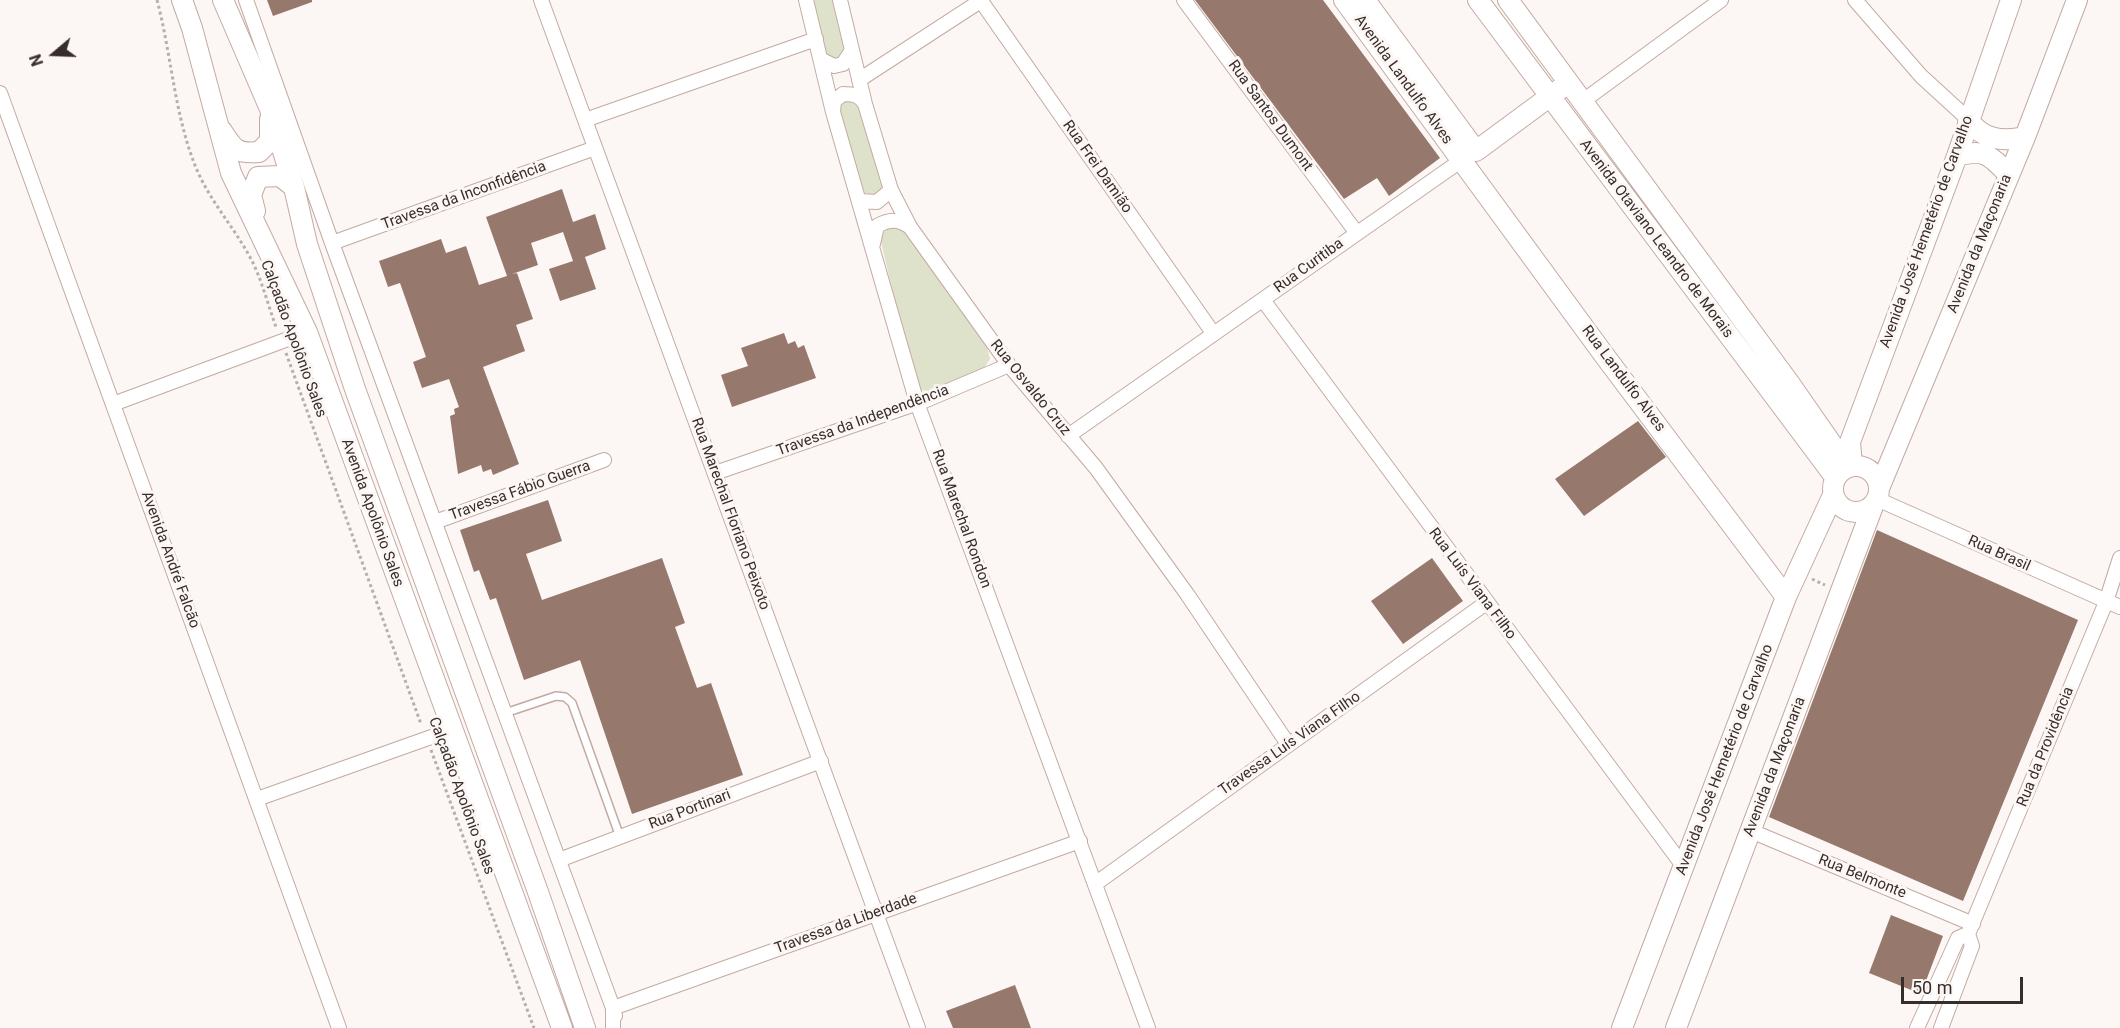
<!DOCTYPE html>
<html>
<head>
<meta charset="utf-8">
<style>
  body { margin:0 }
  #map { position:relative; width:2120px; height:1028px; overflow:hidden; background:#fcf6f4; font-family:Roboto,sans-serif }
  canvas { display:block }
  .north { position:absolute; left:24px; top:24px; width:60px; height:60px; -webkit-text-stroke:4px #fcf6f4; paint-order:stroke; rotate:251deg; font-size:16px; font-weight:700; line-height:24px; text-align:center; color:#372d2a }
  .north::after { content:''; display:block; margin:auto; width:21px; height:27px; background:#372d2a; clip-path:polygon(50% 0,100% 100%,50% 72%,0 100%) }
  .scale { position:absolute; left:1901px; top:977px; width:122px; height:27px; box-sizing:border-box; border:3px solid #372d2a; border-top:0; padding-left:8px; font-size:18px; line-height:21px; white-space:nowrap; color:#372d2a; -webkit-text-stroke:4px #fcf6f4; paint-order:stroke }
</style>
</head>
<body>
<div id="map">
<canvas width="2120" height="1028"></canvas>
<div class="north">N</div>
<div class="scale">50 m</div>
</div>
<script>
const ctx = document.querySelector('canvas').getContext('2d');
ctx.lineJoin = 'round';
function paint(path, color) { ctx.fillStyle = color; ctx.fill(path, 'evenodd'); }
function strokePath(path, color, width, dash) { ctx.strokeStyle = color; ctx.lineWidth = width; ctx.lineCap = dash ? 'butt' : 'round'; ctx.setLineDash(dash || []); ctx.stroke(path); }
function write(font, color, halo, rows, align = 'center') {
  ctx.font = font + ' Roboto,sans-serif'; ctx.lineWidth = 6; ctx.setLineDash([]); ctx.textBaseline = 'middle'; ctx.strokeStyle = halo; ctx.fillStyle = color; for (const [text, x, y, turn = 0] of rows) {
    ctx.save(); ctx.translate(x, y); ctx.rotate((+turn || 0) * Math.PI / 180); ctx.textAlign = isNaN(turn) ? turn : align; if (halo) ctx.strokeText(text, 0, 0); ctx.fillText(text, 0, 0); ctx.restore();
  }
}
paint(new Path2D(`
  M805,0H838L851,52L827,65Z
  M857,98L886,180L883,194L865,197L862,192L840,110L843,101Z
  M889,227L906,228L987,347L990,359L984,368L928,391L919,390L914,382L881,242L882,234Z`), '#dfe2ca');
paint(new Path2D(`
  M267,0H312V2L273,16Z
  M1195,0H1323L1440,158L1389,196L1377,178L1344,199Z
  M562,189L573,222L595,214L606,249L585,257L596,289L560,301L549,269L573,261L563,232L531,243L538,265L512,274L517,273L533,319L516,325L525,351L483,367L519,464L493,475L491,469L483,472L481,465L458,474L450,416L455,414L454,409L459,407L449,379L422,388L413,362L426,357L400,283L388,287L379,261L441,239L446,253L466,246L479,285L507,276L486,217Z
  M784,333L788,344L795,341L798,348L804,345L816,378L732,407L721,375L748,366L741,348Z
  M1638,421L1666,457L1584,516L1555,479Z
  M548,500L562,541L526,554L542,600L662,558L685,623L675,627L697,688L711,683L743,775L632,814L580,660L524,680L496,598L490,600L479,570L474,572L460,530Z
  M1877,530L2078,620L1963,901L1769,817Z
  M1432,558L1463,601L1403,644L1371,601Z
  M1891,915L1943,936L1921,994L1869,973Z
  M1015,985L1031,1028H953L946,1011Z`), '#97786d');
const lane = new Path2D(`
  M505,713L556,696L565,697L572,703L620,837`);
const street = new Path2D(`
  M246,0L332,243L613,1008V1028
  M541,0L918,1028
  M806,0L833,112L917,403L1148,1028
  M840,0L865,104L891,190L910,227L1009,365L1096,468L1187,594L1288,744
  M1184,0L1356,232
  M1855,0L1921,76L1968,119
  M981,1L1213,333
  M822,60L834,66L843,64L852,50
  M859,80L982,0
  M0,93L339,1028
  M1583,101L1721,0
  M833,112L834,101L843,94C853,94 860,95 865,104
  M585,120L816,39
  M860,201L877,202L891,190
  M332,243L595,148
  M873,244L877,226C890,219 898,219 910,227
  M1263,300L1684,867
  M113,404L307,332
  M1068,436L1469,155
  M715,473L924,401L1009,365
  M1877,499L2120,607
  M435,522L604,460
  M257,799L451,730
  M1751,831L1973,924
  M559,860L821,761
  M1095,884L1486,603
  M615,1016L613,1008L1080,841
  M1917,1028L1958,938L1968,934
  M1941,1028L1972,946L1968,934L2106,602L2120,558`);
const secondary = new Path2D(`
  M182,0L192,28L231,173L307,332L562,1028
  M223,0L270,109L294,187L307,244L355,389L538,892L585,1028
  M1344,0L1607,359L1786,597
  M1365,0L1476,151L1560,89
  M1478,0L1835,477
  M1508,0L1790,384L1847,466
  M1968,119C1982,140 2002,142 2025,137
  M222,131C234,150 237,154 259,152L270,141V119
  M1957,156C1984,148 1990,155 2009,175
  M255,211L251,195L258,177L280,176L294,187
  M1852,465L1850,442L1957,156L2011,0
  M1833 489a23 23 0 1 1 46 0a23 23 0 1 1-46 0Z
  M1880,486L2025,137L2077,0
  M1622,1028L1786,597L1833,495
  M1676,1028L1873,506`);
strokePath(lane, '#c3aaa1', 10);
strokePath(street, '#c3aaa1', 16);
strokePath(secondary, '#c3aaa1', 22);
strokePath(new Path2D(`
  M157,0C171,53 174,109 193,160C206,197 233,225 251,259C262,280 268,305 276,327
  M286,353L421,724
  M1812,579L1825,585
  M431,750L534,1028`), '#b6afac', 3, [3, 3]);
strokePath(lane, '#fff', 7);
strokePath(street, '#fff', 14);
strokePath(secondary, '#fff', 20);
write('15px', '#372d2a', '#fcf6f4', [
  ["Avenida Landulfo Alves",1403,80,54],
  ["Rua Santos Dumont",1270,116,54],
  ["Rua Frei Damião",1097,167,55],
  ["Travessa da Inconfidência",464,196,-20],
  ["Avenida José Hemetério de Carvalho",1927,232,-70],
  ["Avenida Otaviano Leandro de Morais",1656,239,53],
  ["Avenida da Maçonaria",1980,244,-68],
  ["Rua Curitiba",1309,266,-36],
  ["Calçadão Apolônio Sales",293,339,70],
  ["Rua Landulfo Alves",1623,379,53],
  ["Rua Osvaldo Cruz",1030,388,51],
  ["Travessa da Independência",863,421,-20],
  ["Travessa Fábio Guerra",520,491,-20],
  ["Avenida Apolônio Sales",372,513,70],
  ["Rua Marechal Floriano Peixoto",730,514,70],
  ["Rua Marechal Rondon",961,519,70],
  ["Rua Brasil",1999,554,24],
  ["Avenida André Falcão",170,560,70],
  ["Rua Luís Viana Filho",1472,584,53],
  ["Travessa Luís Viana Filho",1290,744,-35],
  ["Rua da Providência",2046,747,-68],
  ["Avenida José Hemetério de Carvalho",1725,760,-69],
  ["Avenida da Maçonaria",1775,767,-69],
  ["Calçadão Apolônio Sales",461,796,70],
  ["Rua Portinari",690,810,-21],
  ["Rua Belmonte",1862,877,22],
  ["Travessa da Liberdade",846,924,-20]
]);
</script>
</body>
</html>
